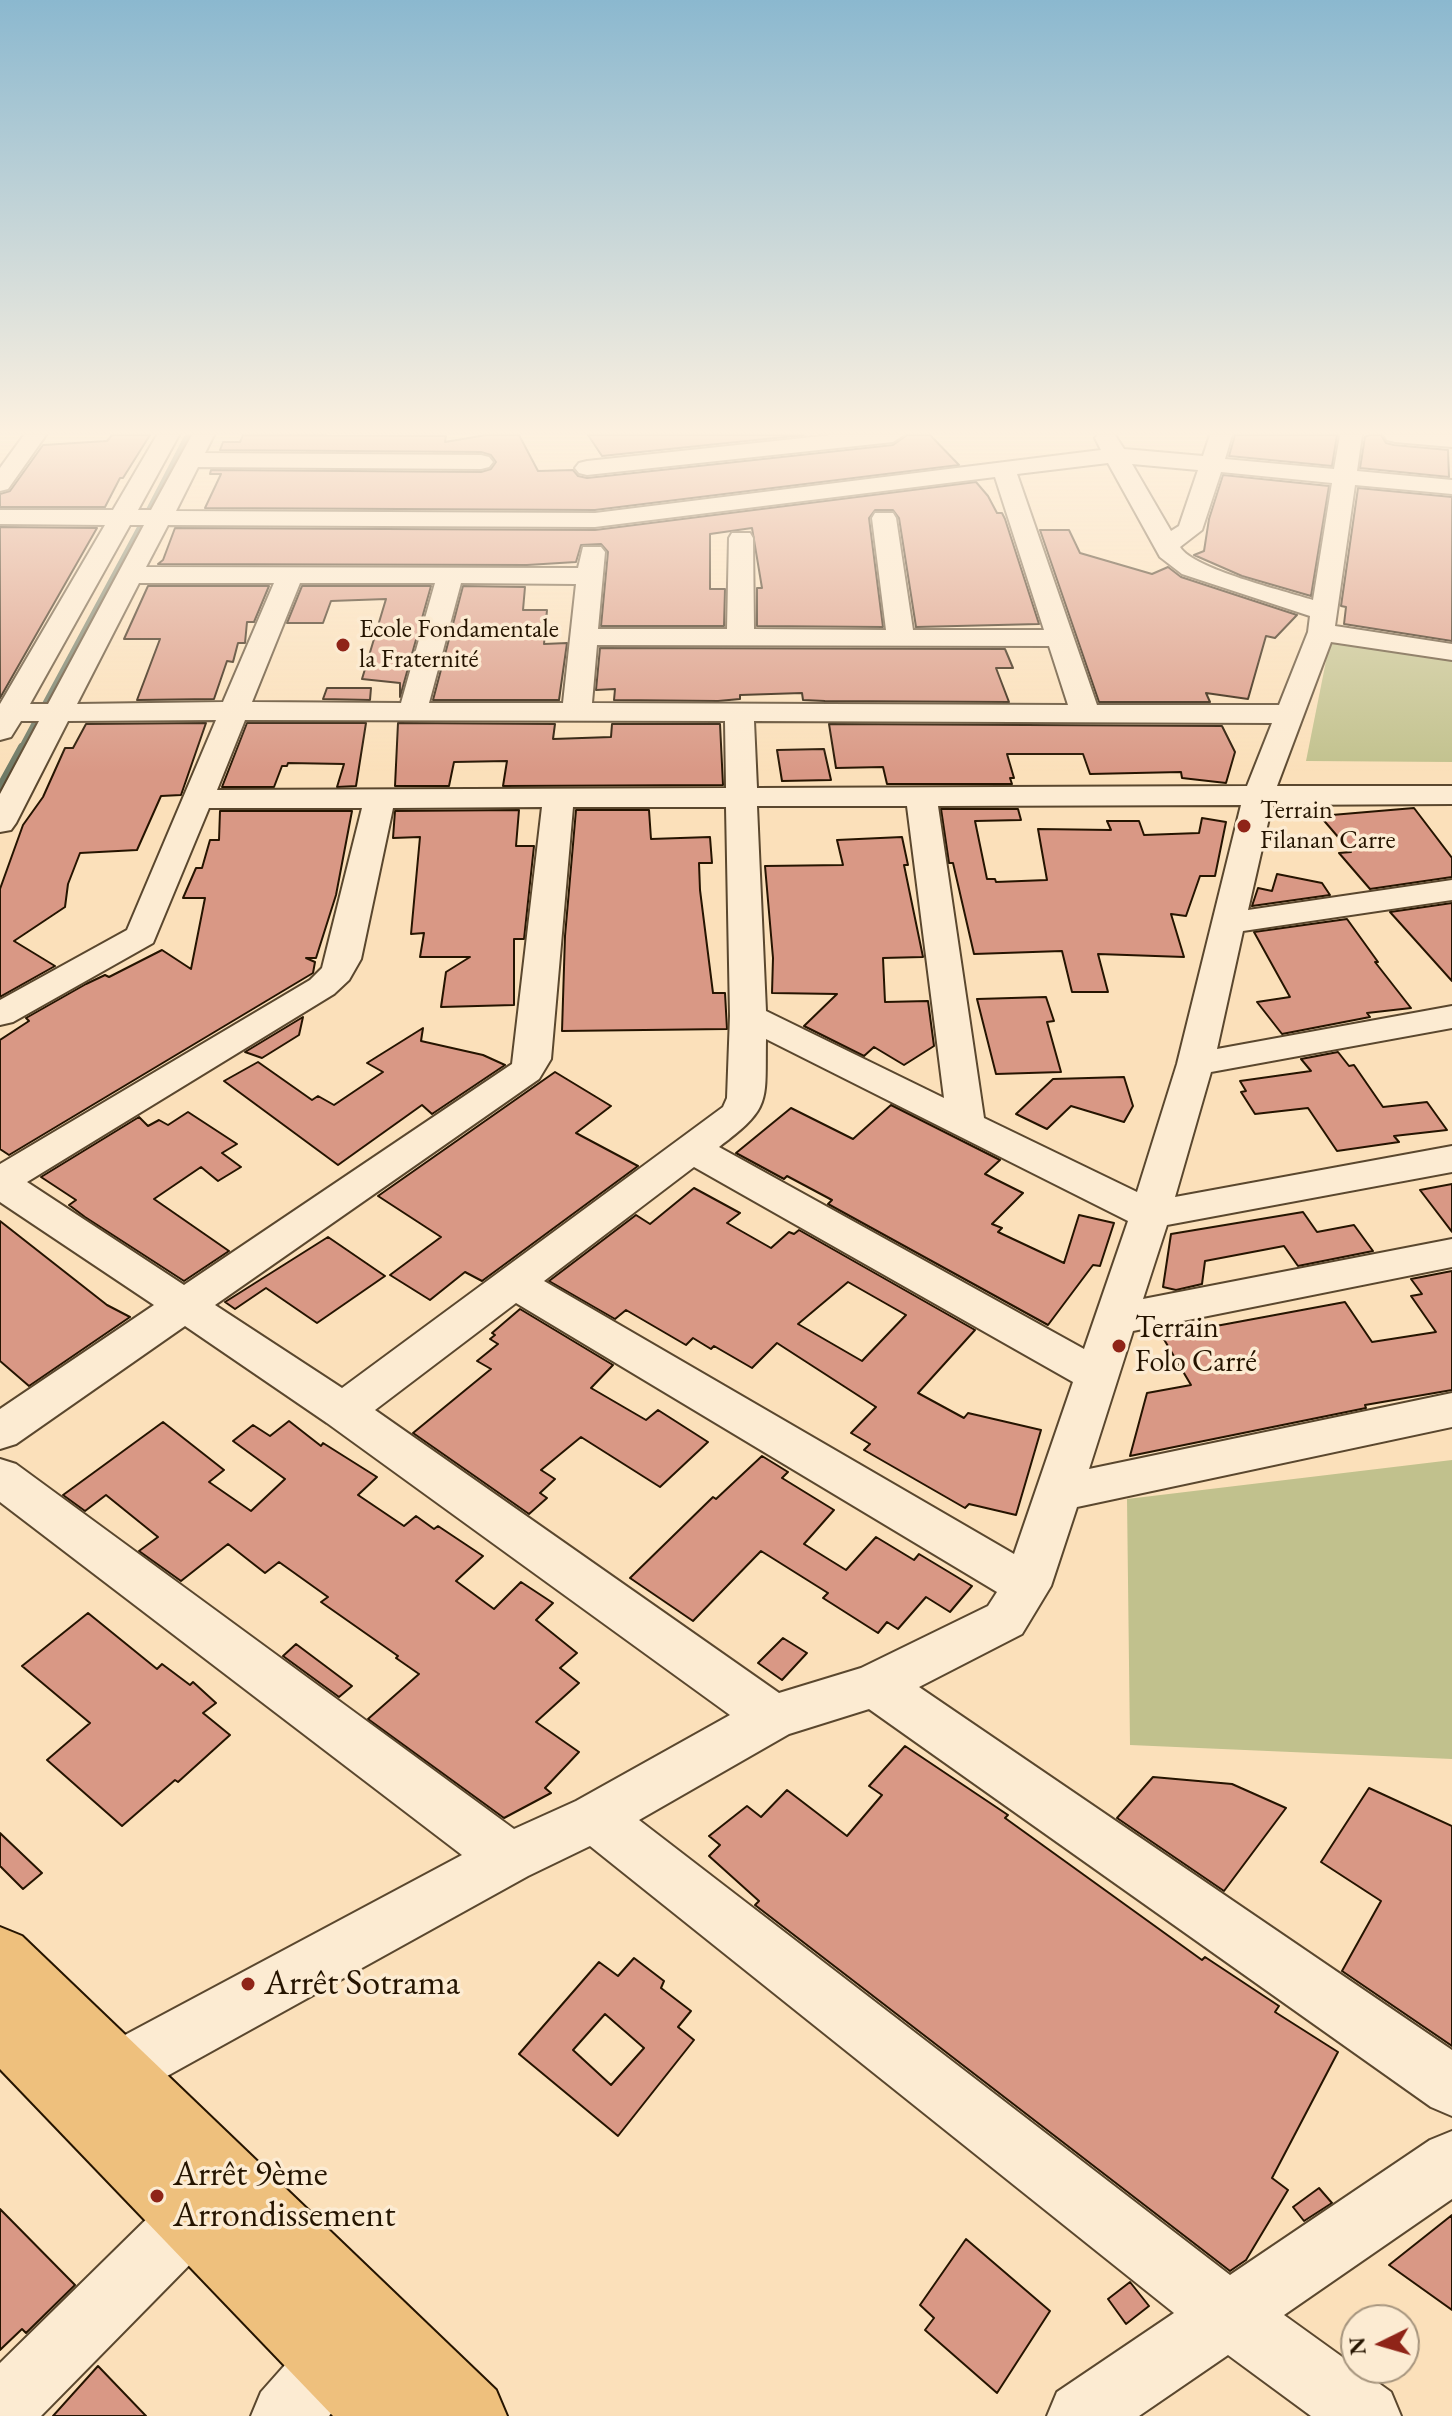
<!DOCTYPE html>
<html>
<head>
<meta charset="utf-8">
<style>
  body { margin:0 }
  #map { position:relative; width:1452px; height:2416px; overflow:hidden; background:#fbe0ba; font-family:"EB Garamond",serif }
  canvas { display:block }
  .north { position:absolute; left:1340px; top:2304px; width:80px; height:80px; box-sizing:border-box; background:#fcebd2; border:2px solid #a6957e; border-radius:50%; rotate:265deg; font-size:22px; font-weight:700; line-height:32px; text-align:center; color:#251400 }
  .north::after { content:''; display:block; margin:auto; width:28px; height:36px; background:#8f2418; clip-path:polygon(50% 0,100% 100%,50% 72%,0 100%) }
</style>
</head>
<body>
<div id="map">
<canvas width="1452" height="2416"></canvas>
<div class="north">N</div>
</div>
<script>
const ctx = document.querySelector('canvas').getContext('2d');
ctx.lineJoin = 'round';
function paint(path, color) { ctx.fillStyle = color; ctx.fill(path, 'evenodd'); }
function strokePath(path, color, width, dash) { ctx.strokeStyle = color; ctx.lineWidth = width; ctx.lineCap = dash ? 'butt' : 'round'; ctx.setLineDash(dash || []); ctx.stroke(path); }
function write(font, color, halo, rows, align = 'center') {
  ctx.font = font + ' "EB Garamond",serif'; ctx.lineWidth = 7; ctx.setLineDash([]); ctx.textBaseline = 'middle'; ctx.strokeStyle = halo; ctx.fillStyle = color; for (const [text, x, y, turn = 0] of rows) {
    ctx.save(); ctx.translate(x, y); ctx.rotate((+turn || 0) * Math.PI / 180); ctx.textAlign = isNaN(turn) ? turn : align; if (halo) ctx.strokeText(text, 0, 0); ctx.fillText(text, 0, 0); ctx.restore();
  }
}
paint(new Path2D(`
  M1330,641L1452,658V762L1306,761Z
  M1452,1460V1759L1130,1745L1127,1499Z`), '#c1c18d');
strokePath(new Path2D(`
  M148,512L188,435
  M44,706L143,522
  M21,749L37,719`), '#6f7a66', 6);
strokePath(new Path2D(`
  M0,787L22,747`), '#6f7a66', 8);
const building = new Path2D(`
  M112,435H150L123,478H120L105,507H0V494L10,491L43,445L107,441Z
  M243,435L446,436L445,442L486,435H519L538,471L573,470L578,476L587,478L893,445L907,435H930L959,465L595,510L205,508L221,474H210L211,470L481,472L491,469L496,462L491,455L481,452L220,450L223,442H240Z
  M588,435H804L602,456Z
  M1235,435H1337L1332,466L1229,456Z
  M1369,435H1381L1386,443L1394,445L1448,450L1449,477L1360,468L1365,437Z
  M1223,475L1329,486L1311,596L1242,576L1194,555L1204,551L1209,519Z
  M976,482L988,496L997,513H1002L1005,519L1039,624L916,627L899,518L893,510H875L869,518L883,627L757,626V588H762L752,528L710,534V589H725L724,626H601L608,552L601,544L581,545L576,562L527,565L158,564L163,560L175,528L595,530Z
  M1358,488L1452,497V641L1344,624L1346,607L1341,606Z
  M0,527L97,528L0,698Z
  M1040,530H1069L1080,553L1152,574L1168,567L1181,577L1297,615L1275,638L1266,636L1248,699L1206,693L1210,702H1099Z
  M148,586H269L254,622H247L245,643H238L233,662L227,661L214,699L137,700L160,639H124Z
  M302,586H431L400,697V683L362,679L386,599L331,601L323,623H287Z
  M463,586L525,587L523,610H547L544,644L567,643L559,700H433Z
  M600,648L1005,649L1013,668H996L1009,702L825,701L803,700L802,693L740,695V699L718,701L614,700L615,689L596,690Z
  M327,688H371L370,700L323,699Z
  M206,723L181,795L161,796L137,850L80,853L68,884L65,907L14,941L55,966L0,997V889L23,825L43,797L65,748H73L86,724Z
  M247,723H366L356,786L337,787L344,764L288,763L287,766H282L274,787H222Z
  M398,723L555,724L553,739L611,737L612,724H720L723,785L503,786L507,761L454,762L449,786H395Z
  M829,724L1222,726L1235,752L1226,783L1182,778L1181,772L1090,774L1083,754H1007L1014,778H1010L1012,784H887L883,767L836,768Z
  M824,749L831,780L782,781L777,750Z
  M1414,808L1452,858V877L1370,889L1339,853L1351,852L1320,816Z
  M941,809H1018L1021,820L975,821L987,879H995L996,882L1047,880L1038,829L1111,830L1107,821H1139L1144,835L1199,833L1202,818L1226,822L1215,876H1200L1186,916L1171,914L1184,957L1098,954L1108,992H1072L1062,951L974,954L953,863H949Z
  M519,810L516,846H534L524,939H514V1005L441,1007L446,972L470,957H420L424,933L411,934L420,837L393,838L395,811Z
  M576,810H649L651,839L710,837L712,863H699L700,890L713,993H725L727,1029L562,1031L565,936Z
  M220,811H352L336,895L316,958H306L315,962L313,973L9,1155L0,1149V1040L29,1021L26,1018L86,984L105,975L109,977L162,950L191,969L205,898H183L196,868H202L210,840H219Z
  M902,837L908,865H904L923,957L883,958L885,1002L928,1001L934,1046L904,1065L874,1047L864,1056L804,1026L837,994L772,993L773,958L765,866L843,865L837,840Z
  M1277,874L1322,883L1330,895L1252,906L1258,888L1272,891Z
  M1452,903V981L1390,912Z
  M1347,919L1378,962H1375L1411,1008L1367,1013L1370,1017L1282,1034L1257,1002L1290,997L1254,932Z
  M1046,997L1054,1021L1047,1022L1061,1072L996,1074L977,999Z
  M303,1017L299,1035L262,1058L245,1052Z
  M423,1028L421,1041L483,1055L505,1065L432,1114L422,1105L338,1165L224,1081L258,1062L312,1100L318,1096L334,1105L383,1072L367,1063Z
  M1338,1052L1349,1066L1354,1065L1383,1107L1427,1102L1447,1130L1394,1136L1399,1142L1337,1151L1308,1108L1255,1114L1241,1092L1246,1091L1240,1081L1311,1071L1301,1059Z
  M555,1072L611,1106L576,1133L638,1166L482,1281L465,1272L430,1300L390,1275L441,1237L378,1196Z
  M1124,1077L1133,1106L1124,1122L1071,1106L1047,1129L1016,1114L1053,1079Z
  M891,1105L1000,1160L985,1174L1023,1193L992,1224L1002,1228L998,1232L1064,1263L1079,1215L1114,1223L1100,1266L1093,1265L1048,1325L828,1204L832,1200L787,1176L784,1179L736,1153L791,1108L853,1139Z
  M188,1112L237,1144L222,1153L241,1167L218,1181L201,1167L154,1199L229,1251L184,1281L85,1217L69,1205L76,1200L41,1177L139,1117L148,1126L159,1120L168,1125Z
  M1452,1184V1232L1420,1190Z
  M694,1188L740,1213L727,1223L771,1248L789,1232L794,1234L799,1230L975,1330L918,1393L964,1418L968,1413L1041,1430L1016,1515L969,1504L965,1508L864,1450L870,1444L851,1433L876,1407L777,1343L752,1368L714,1346L711,1349L693,1338L686,1345L626,1310L615,1319L549,1281L636,1215L650,1224ZM848,1282L906,1315L862,1361L798,1324Z
  M1303,1212L1317,1232L1354,1225L1373,1251L1298,1266L1284,1246L1205,1261L1202,1284L1176,1290L1163,1287L1171,1234Z
  M0,1221L107,1305L130,1317L29,1386L0,1361Z
  M328,1237L385,1276L317,1323L266,1288L235,1309L225,1302Z
  M1452,1271V1390L1365,1405L1366,1408L1130,1456L1147,1393L1191,1385L1162,1336L1345,1302L1372,1342L1436,1332L1411,1296L1422,1294L1411,1279Z
  M520,1309L613,1365L591,1388L646,1420L658,1410L708,1442L660,1487L581,1437L541,1470L555,1479L540,1493L547,1498L529,1514L413,1433L491,1369L477,1361L498,1344L490,1339L495,1335L492,1333Z
  M289,1421L321,1446L323,1443L377,1477L358,1495L404,1526L416,1516L434,1529L438,1526L483,1556L456,1581L494,1609L521,1582L553,1603L536,1620L577,1653L560,1668L579,1683L536,1722L579,1752L545,1788L551,1793L504,1818L368,1719L419,1674L396,1658L398,1656L321,1602L328,1597L279,1562L265,1573L228,1544L181,1581L139,1551L158,1537L106,1495L85,1511L63,1495L163,1422L224,1470L209,1482L251,1511L285,1479L233,1441L253,1425L270,1436Z
  M762,1456L788,1472L782,1478L834,1510L804,1544L846,1570L876,1537L914,1560L919,1554L972,1586L950,1612L926,1597L898,1629L887,1622L878,1633L823,1598L828,1593L761,1551L693,1621L630,1578L713,1497L716,1499Z
  M88,1613L157,1669L162,1664L190,1685L193,1682L216,1703L203,1713L230,1735L178,1782L175,1780L122,1826L47,1760L90,1723L22,1666Z
  M783,1638L807,1653L782,1680L758,1663Z
  M296,1644L352,1686L339,1697L283,1656Z
  M905,1746L1008,1815L1005,1818L1202,1960L1205,1957L1279,2006L1275,2012L1338,2052L1272,2178L1288,2190L1246,2260L1230,2271L755,1905L759,1901L709,1856L720,1845L709,1836L747,1806L761,1817L787,1790L847,1836L882,1795L869,1786Z
  M1153,1777L1232,1784L1286,1808L1224,1891L1117,1818Z
  M1369,1788L1452,1826V2046L1342,1971L1381,1901L1321,1862Z
  M0,1833L42,1873L23,1889L0,1866Z
  M634,1958L664,1981L661,1988L691,2011L678,2027L694,2040L618,2136L519,2054L599,1962L618,1976ZM605,2014L644,2048L611,2085L573,2050Z
  M1319,2188L1332,2203L1304,2221L1293,2207Z
  M0,2209L75,2285L26,2333L22,2329L0,2350Z
  M1452,2215V2310L1389,2265Z
  M966,2239L1050,2311L997,2393L925,2330L934,2318L920,2305Z
  M1130,2282L1149,2306L1126,2324L1108,2299Z
  M98,2366L146,2416H53Z`);
paint(building, '#d99885');
strokePath(building, '#251400', 2);
const minor = new Path2D(`
  M24,435H46L8,489L0,491V468Z
  M157,435H179L138,510H151L192,435H214L205,453L481,455L489,457L493,462L489,467L481,469L198,467L176,511L595,513L1101,450L1095,438L1097,435H1115L1124,449L1203,456L1210,435H1232L1225,459L1334,469L1340,435H1362L1357,471L1452,480V494L1355,485L1335,626L1452,644V660L1331,642L1277,786H1452V804L1272,805L1248,910L1452,880V900L1243,931L1217,1049L1452,1006V1028L1211,1072L1175,1197L1452,1146V1172L1167,1225L1143,1299L1452,1239V1267L1133,1331L1089,1469L1452,1393V1427L1077,1507L1051,1586L1022,1634L919,1687L1452,2050V2116L1431,2107L869,1709L789,1734L639,1820L1230,2275L1430,2140L1452,2131V2199L1284,2315L1391,2392L1401,2416H1311L1228,2355L1139,2416H1047L1057,2392L1174,2313L590,1846L528,1876L122,2101L101,2110L80,2101L71,2080L80,2059L462,1855L0,1502V1459L16,1464L514,1829L576,1801L730,1715L327,1423L185,1326L16,1444L0,1449V1409L154,1305L0,1202V1164L310,980L322,968L362,808H209L153,943L13,1022L0,1025V1000L127,930L216,720L68,721L16,823L11,830L0,832V794L39,721H21L11,737L0,740V704L105,525L0,524V510H113ZM1108,463L1160,557L1182,574L1310,616L1308,632L1279,705H1097L1017,474ZM1132,464L1198,470L1179,526L1171,531ZM1221,472L1332,483L1313,600C1285,591 1193,569 1180,547L1202,530ZM995,477L1044,630H913L896,518L893,513H875L872,518L886,630L754,629L753,538L750,533H732L729,538L727,629H598L605,552L601,547H583L578,568L146,567L168,525L595,527ZM130,525H144L48,704H30ZM139,583H274L223,702L77,704ZM300,583H435L401,703L252,702ZM461,583L576,584L563,703H429ZM597,645L1049,646L1068,705L592,703ZM245,720L725,721L726,788L217,790ZM754,721L1272,723L1247,786L757,788ZM1241,805L1177,1064L1137,1192L984,1118L938,806ZM757,806H907L944,1098L766,1011ZM542,807L512,1064L184,1285L27,1182L334,994L349,980L361,959L393,808ZM573,807H726L730,1016L727,1098L723,1107L342,1388L215,1305L539,1079L551,1059ZM766,1039L1128,1221L1084,1349L719,1147C772,1107 765,1103 766,1039ZM694,1167L1073,1382L1014,1554L544,1281ZM516,1303L997,1592L988,1606L861,1668L779,1693L375,1410Z
  M831,435H904L893,442L587,475L579,473L575,468L579,463L587,461Z
  M1384,435H1452V447L1395,442L1387,440Z
  M191,2188L213,2197L222,2219L213,2241L41,2416H0V2363L169,2197Z
  M331,2329L354,2339L364,2362L354,2385L329,2416H251L261,2392L308,2339Z`);
const highway = new Path2D(`
  M0,1927L22,1936L496,2390L507,2416H333L0,2069Z`);
strokePath(minor, '#5a472e', 4);
strokePath(highway, '#251400', 4);
paint(minor, '#fcebd2');
paint(highway, '#eec07d');
const sky = ctx.createLinearGradient(0, 0, 0, 773);
sky.addColorStop(0, '#8bb8cf');
sky.addColorStop(0.56, '#fdf1e0');
sky.addColorStop(1, '#fdf1e000');
ctx.fillStyle = sky;
ctx.fillRect(0, 0, 1452, 773);
for (const [x, y, r, color] of [
  [343,645,8,"#8f2418"],
  [1244,826,8,"#8f2418"],
  [1119,1346,8,"#8f2418"],
  [248,1984,8,"#8f2418"],
  [157,2196,8,"#8f2418"]
]) { const dot = new Path2D(); dot.arc(x, y, r, 0, 2 * Math.PI); ctx.fillStyle = color; ctx.fill(dot); strokePath(dot, '#fcebd2', 3); }
write('26px', '#251400', '#fcebd2', [
  ["Ecole Fondamentale",359,630],
  ["la Fraternité",359,660],
  ["Terrain",1260,811],
  ["Filanan Carre",1260,841]
], 'left');
write('30px', '#251400', '#fcebd2', [
  ["Terrain",1135,1329],
  ["Folo Carré",1135,1363]
], 'left');
write('36px', '#251400', '#fcebd2', [
  ["Arrêt Sotrama",264,1984],
  ["Arrêt 9ème",173,2175],
  ["Arrondissement",173,2216]
], 'left');
</script>
</body>
</html>
